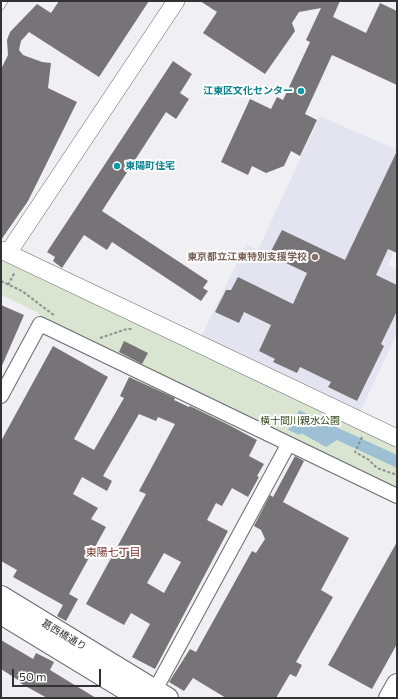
<!DOCTYPE html>
<html>
<head>
<meta charset="utf-8">
<style>
  body { margin:0 }
  #map { position:relative; width:398px; height:699px; overflow:hidden; background:#efeff4; font-family:Commissioner,sans-serif }
  canvas { display:block }
  .frame { position:absolute; inset:0; border:2px solid #323234; pointer-events:none }
  .scale { position:absolute; left:12px; top:669px; width:89px; height:18px; box-sizing:border-box; border:2px solid #323234; border-top:0; padding-left:5px; font-size:12px; line-height:14px; white-space:nowrap; color:#323234; -webkit-text-stroke:3px #fff; paint-order:stroke }
</style>
</head>
<body>
<div id="map">
<canvas width="398" height="699"></canvas>
<div class="frame"></div>
<div class="scale">50 m</div>
</div>
<script>
const ctx = document.querySelector('canvas').getContext('2d');
ctx.lineJoin = 'round';
function paint(path, color) { ctx.fillStyle = color; ctx.fill(path, 'evenodd'); }
function strokePath(path, color, width, dash) { ctx.strokeStyle = color; ctx.lineWidth = width; ctx.lineCap = dash ? 'butt' : 'round'; ctx.setLineDash(dash || []); ctx.stroke(path); }
function write(font, color, halo, rows, align = 'center') {
  ctx.font = font + ' Commissioner,"Noto Sans JP",sans-serif'; ctx.lineWidth = 4; ctx.setLineDash([]); ctx.textBaseline = 'middle'; ctx.strokeStyle = halo; ctx.fillStyle = color; for (const [text, x, y, turn = 0] of rows) {
    ctx.save(); ctx.translate(x, y); ctx.rotate((+turn || 0) * Math.PI / 180); ctx.textAlign = isNaN(turn) ? turn : align; if (halo) ctx.strokeText(text, 0, 0); ctx.fillText(text, 0, 0); ctx.restore();
  }
}
paint(new Path2D(`
  M320,116L397,150V245L388,265L397,269V334L360,412L201,337L246,244L258,250Z`), '#e3e4f0');
paint(new Path2D(`
  M1,255L397,443V491L43,320L37,312L1,295Z`), '#d9e5d0');
paint(new Path2D(`
  M299,410L397,455V468L337,440L326,447L301,433L300,435L288,430Z`), '#9ec0d4');
paint(new Path2D(`
  M59,1H149L99,77L29,32L21,41L19,50L23,55L42,62L51,63L48,88L77,102L28,201L1,240V69L8,55L7,40L10,32L37,4L51,13Z
  M200,1H340L333,17L366,33L380,3L397,11V85L332,55L305,114L317,120L300,156L291,151L284,166L266,173L252,166L248,175L221,162L250,99L271,109L277,97L283,100L310,42L306,40L321,8L299,12L292,23L295,31L265,74L203,33L217,12Z
  M173,61L192,74L180,93L189,99L176,119L166,112L102,211L208,281L203,288L208,291L201,301L112,242L107,250L84,235L62,268L53,261L55,257L47,252Z
  M397,151V253L388,249L376,275L397,285V311L381,344L384,346L357,401L328,387L331,382L300,367L297,373L273,362L275,359L259,351L271,325L244,312L239,323L215,312L226,290H231L238,277L293,304L307,273L269,255L282,230L345,260Z
  M1,305L24,315L1,368Z
  M124,341L148,353L142,364L119,352Z
  M53,346L108,377L74,439L94,450L124,398L120,396L129,377L175,398L174,400L189,407L190,406L227,424L257,440L249,456L264,464L257,476L259,477L248,497L232,488L222,506L216,503L207,520L228,531L155,669L132,657L150,624L131,613L124,625L86,604L146,494L139,491L175,424L158,417L156,421L139,414L103,476L112,481L107,491L82,477L73,494L98,508L91,519L106,527L69,594L78,599L66,621L57,616L63,605L13,577L17,570L1,561V441ZM164,553L181,562L164,593L147,583Z
  M295,456L304,461L283,502L349,538L321,590L333,597L296,662L302,665L296,677L290,674L276,698H226L193,678L184,691L169,682L190,649L196,652L252,551L256,553L265,539L261,530L254,526L270,495L273,497Z
  M397,542V644L372,689L328,665Z
  M1,640L33,659L36,653L54,662L50,670L96,698H47L20,683L21,682L1,669Z`), '#777477');
const service = new Path2D(`
  M1,6L4,1`);
const minor = new Path2D(`
  M1,396L40,324L397,496
  M155,690L288,445`);
const tertiary = new Path2D(`
  M1,250L397,438
  M8,253L176,1`);
const secondary = new Path2D(`
  M1,596L168,698
  M1,614L139,698
  M389,698L397,684`);
strokePath(service, '#69696e', 8);
strokePath(minor, '#69696e', 16);
strokePath(tertiary, '#69696e', 18);
strokePath(secondary, '#69696e', 22);
strokePath(new Path2D(`
  M1,281L22,291L55,316
  M8,285L15,272
  M100,338L127,329H132
  M362,437L355,452L369,460L377,468L397,475`), '#8e8e91', 2, [3, 2]);
strokePath(service, '#fff', 7);
strokePath(minor, '#fff', 14);
strokePath(tertiary, '#fff', 17);
strokePath(secondary, '#fff', 20);
for (const [x, y, r, color] of [
  [301,91,4,"#0f9aa8"],
  [117,166,4,"#0f9aa8"],
  [315,257,4,"#8d6e63"]
]) { const dot = new Path2D(); dot.arc(x, y, r, 0, 2 * Math.PI); ctx.fillStyle = color; ctx.fill(dot); strokePath(dot, '#fff', 1.5); }
write('bold 10px', '#0d838f', '#fff', [
  ["江東区文化センター",293,91],
  ["東陽町住宅",125,166,"left"]
], 'right');
write('bold 10px', '#785e54', '#fff', [
  ["東京都立江東特別支援学校",307,257]
], 'right');
write('10px', '#2e4719', '#fff', [
  ["横十間川親水公園",300,421]
]);
write('10px', '#323234', '#fff', [
  ["葛西橋通り",64,635,31]
]);
write('11px', '#7c3435', '#fff', [
  ["東陽七丁目",113,552]
]);
</script>
</body>
</html>
